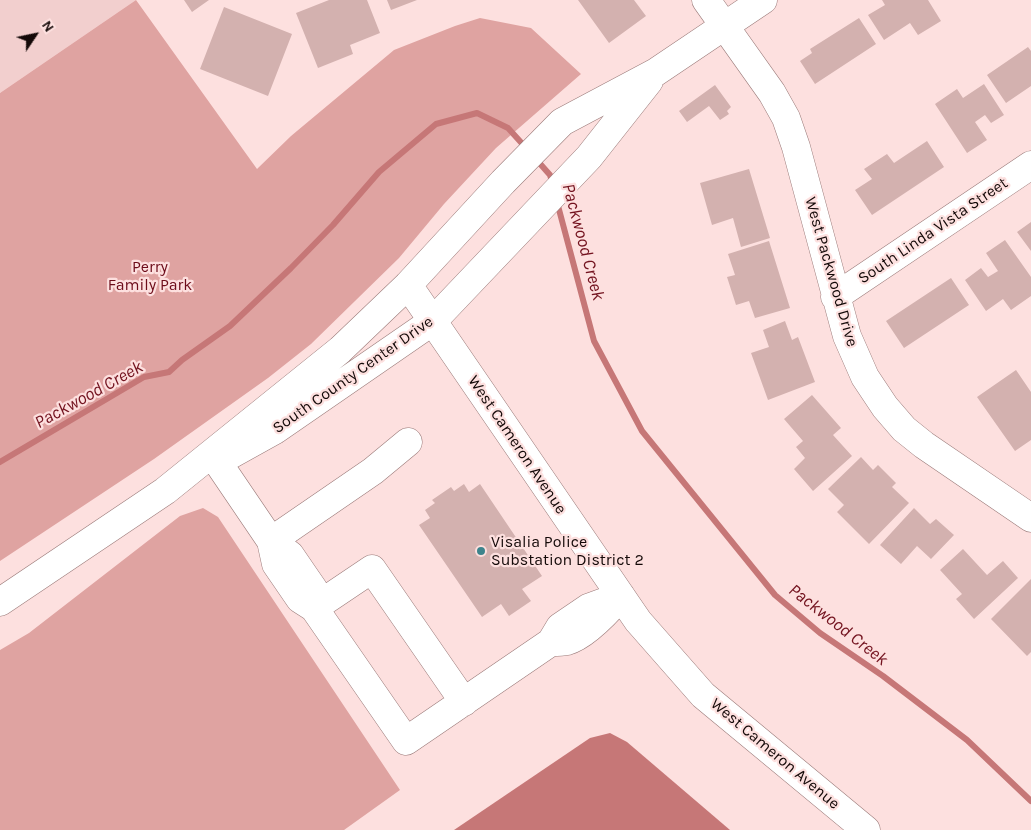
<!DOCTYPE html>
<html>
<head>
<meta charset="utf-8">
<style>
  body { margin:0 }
  #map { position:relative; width:1031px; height:830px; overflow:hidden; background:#fde0df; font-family:Karla,sans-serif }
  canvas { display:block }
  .north { position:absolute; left:10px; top:10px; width:50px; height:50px; -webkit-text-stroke:4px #fde0df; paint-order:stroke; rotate:56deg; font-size:14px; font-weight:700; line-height:20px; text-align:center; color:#140908 }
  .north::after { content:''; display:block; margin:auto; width:18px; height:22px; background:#140908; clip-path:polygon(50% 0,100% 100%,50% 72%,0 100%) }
</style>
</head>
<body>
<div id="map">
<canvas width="1031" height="830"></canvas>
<div class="north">N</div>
</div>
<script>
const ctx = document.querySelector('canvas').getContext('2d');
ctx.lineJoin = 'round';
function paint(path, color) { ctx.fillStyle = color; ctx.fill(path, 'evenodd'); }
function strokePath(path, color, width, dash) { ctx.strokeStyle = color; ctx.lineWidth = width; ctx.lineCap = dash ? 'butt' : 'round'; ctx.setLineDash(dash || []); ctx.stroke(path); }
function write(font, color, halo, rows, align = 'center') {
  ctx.font = font + ' Karla,sans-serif'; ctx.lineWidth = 4.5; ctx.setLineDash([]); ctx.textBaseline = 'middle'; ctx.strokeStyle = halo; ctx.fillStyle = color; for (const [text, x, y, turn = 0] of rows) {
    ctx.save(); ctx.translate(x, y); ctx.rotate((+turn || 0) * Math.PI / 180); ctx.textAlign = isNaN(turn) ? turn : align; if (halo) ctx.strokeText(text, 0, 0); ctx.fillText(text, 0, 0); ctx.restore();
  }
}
paint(new Path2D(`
  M0,0H136L0,93Z`), '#f2cfce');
paint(new Path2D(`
  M136,0L257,169L291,136L394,50L455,26L480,18L531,28L581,74L496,148L444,204L399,258L311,344L268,378L154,459L0,561V93Z
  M203,508L218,517L400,790L344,830H0V650L29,633L180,516Z`), '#dfa3a1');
paint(new Path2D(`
  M610,733L627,742L730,830H454L590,738Z`), '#c67777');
strokePath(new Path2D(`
  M535,158L550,175L553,185
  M557,202L594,341L642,431L775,595L820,633L883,676L967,740L1031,801
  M0,462L144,377L169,372L182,360L230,326L291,268L333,225L379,172L436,124L477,113L508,128L527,149`), '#c67777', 6);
paint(new Path2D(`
  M184,0H209L192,12Z
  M329,0H367L380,33L350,45L353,54L318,68L296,13Z
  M387,0H417L391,10Z
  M578,0H634L646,16L609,43Z
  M882,0H928L941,21L918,35L910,23L884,40L868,15L885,5Z
  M224,7L292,34L268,96L200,69Z
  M859,18L876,44L815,84L800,61L812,53L810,49Z
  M1028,47L1031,51V86L1006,103L987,75Z
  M984,84L1004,115L991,123L985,115L975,122L987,140L967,153L935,104L957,89L963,98Z
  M715,85L731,107L727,111L729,114L720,120L709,106L687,122L679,111Z
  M927,141L944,167L872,215L855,190L872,179L864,169L887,154L894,163Z
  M749,169L770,238L741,247L733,218L712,225L700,183Z
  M1031,222V251L1017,232Z
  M1005,240L1031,277V296L1011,310L1003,299L986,311L965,280L981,268L988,277L998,271L986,253Z
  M769,241L790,308L755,318L749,301L736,305L727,277L735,275L728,254Z
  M951,278L969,305L904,348L886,321Z
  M785,321L792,340L798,337L815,382L768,400L751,353L769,347L763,330Z
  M1016,370L1031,392V440L1015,451L977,397Z
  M812,395L841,428L833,435L852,456L813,491L794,469L805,458L796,447L803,441L784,419Z
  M861,457L873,470L878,465L896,483L892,487L909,503L869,544L837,512L844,505L828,489Z
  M464,484L469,492L480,484L542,576L522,589L531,601L509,616L501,604L482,617L419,525L430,518L425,510L435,503L432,500L451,487L454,491Z
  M914,508L930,524L936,519L954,535L931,559L917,546L901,564L880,545Z
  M963,549L987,575L1003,561L1018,578L974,619L956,599L962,594L940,570Z
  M1031,579V652L1027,656L991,619Z`), '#d3b1af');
const minor = new Path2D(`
  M706,0L772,93L786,118L796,147L847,336L865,377L885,407L904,429L924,445L1031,518
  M408,285L638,621L703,695L866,830
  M835,297L1031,165
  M212,454L271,541L276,564L300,599L314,608V590L303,574L290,555L271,541
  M230,455L275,430L433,321L589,157L649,81
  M271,541L373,471L408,442
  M0,602L165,491L340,350L408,285L503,182L562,122L656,72L763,0
  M464,702L372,569L314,608L406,741L551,642L560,627L588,608L621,596C609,610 585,636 567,641C562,642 556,642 551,642`);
strokePath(minor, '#9a7a79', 29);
strokePath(minor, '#fff', 28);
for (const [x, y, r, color] of [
  [481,551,5,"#3d848c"]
]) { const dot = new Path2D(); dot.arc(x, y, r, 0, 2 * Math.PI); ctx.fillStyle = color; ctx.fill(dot); strokePath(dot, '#fde0df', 2); }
write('16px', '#140908', '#fde0df', [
  ["South Linda Vista Street",933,231,-34],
  ["West Packwood Drive",831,272,74],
  ["South County Center Drive",353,375,-35],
  ["West Cameron Avenue",517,445,56],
  ["West Cameron Avenue",775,754,40]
]);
write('16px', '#6d0c1a', '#fde0df', [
  ["Perry",150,267],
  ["Family Park",150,285]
]);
write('16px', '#140908', '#fde0df', [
  ["Visalia Police",491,542],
  ["Substation District 2",491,560]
], 'left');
write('italic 18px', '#73131f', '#fde0df', [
  ["Packwood Creek",583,242,75],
  ["Packwood Creek",89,395,-29],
  ["Packwood Creek",838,625,38]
]);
</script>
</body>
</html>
